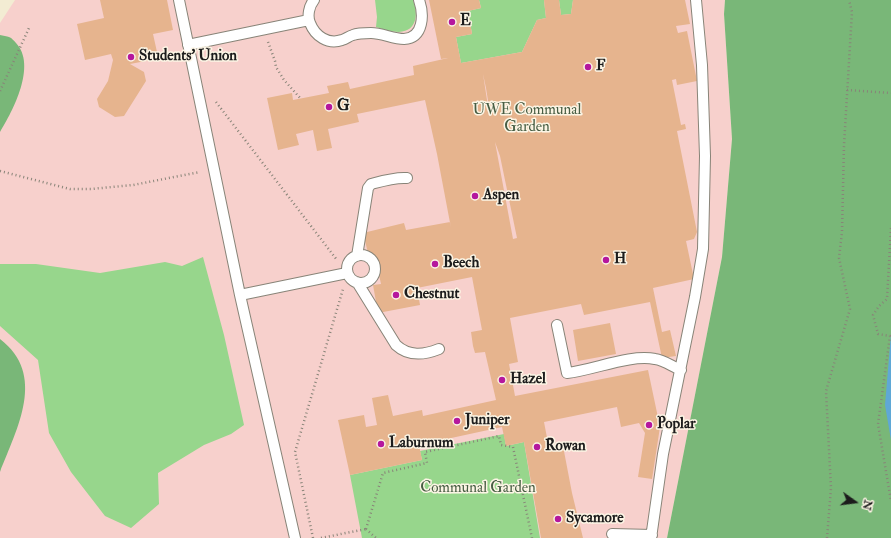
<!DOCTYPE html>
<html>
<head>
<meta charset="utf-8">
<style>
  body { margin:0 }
  #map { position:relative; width:891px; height:538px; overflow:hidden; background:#f3ecd3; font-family:"IM FELL Double Pica",serif }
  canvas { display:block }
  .north { position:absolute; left:835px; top:482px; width:40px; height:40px; -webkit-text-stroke:3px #fcf5e5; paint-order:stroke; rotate:104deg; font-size:11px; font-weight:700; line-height:16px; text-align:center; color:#1c1c1c }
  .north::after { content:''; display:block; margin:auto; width:14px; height:18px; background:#1c1c1c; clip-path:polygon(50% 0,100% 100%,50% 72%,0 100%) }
</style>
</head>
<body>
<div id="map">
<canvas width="891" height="538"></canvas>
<div class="north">N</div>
</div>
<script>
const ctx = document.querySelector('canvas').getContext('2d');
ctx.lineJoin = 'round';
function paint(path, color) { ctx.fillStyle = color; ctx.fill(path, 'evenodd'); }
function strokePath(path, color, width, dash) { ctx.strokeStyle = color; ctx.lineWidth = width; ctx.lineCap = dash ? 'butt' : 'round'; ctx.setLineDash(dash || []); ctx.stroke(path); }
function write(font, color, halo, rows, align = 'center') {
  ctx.font = font + ' "IM FELL Double Pica",serif'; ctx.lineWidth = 3; ctx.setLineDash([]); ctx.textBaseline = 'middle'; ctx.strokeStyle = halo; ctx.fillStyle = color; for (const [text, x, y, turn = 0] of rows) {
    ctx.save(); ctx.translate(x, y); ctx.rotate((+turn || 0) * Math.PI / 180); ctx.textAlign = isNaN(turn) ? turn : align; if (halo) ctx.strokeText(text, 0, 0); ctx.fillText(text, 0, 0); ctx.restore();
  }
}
paint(new Path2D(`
  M15,0H725L724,14L732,139L722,257L667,538H0V23Z`), '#f7d0cc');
paint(new Path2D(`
  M375,0H413C418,13 418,31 399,32C392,32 383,29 376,27L377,17Z
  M479,0H544L546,18L537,20L522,52L461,63L456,37L472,34L468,11L481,8Z
  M559,0H573L571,14L561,15Z
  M203,257L224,335L244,425L231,434L204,445L158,473L159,504L131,528L105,516L71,472L49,433L38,360L0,326V264H36L100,273L165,262L182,266Z
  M504,434L506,446L524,442L540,538H362L350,475L422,460L420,451Z`), '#97d68c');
paint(new Path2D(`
  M725,0H891V538H667L722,257L732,139L724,14Z
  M0,35C3,36 7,36 9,37C12,38 14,41 16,43C37,65 13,111 0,132Z
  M0,339C47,375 17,428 0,472Z`), '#79b778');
paint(new Path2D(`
  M891,334V440L885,405Z`), '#5fa8d6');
paint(new Path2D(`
  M100,0H167L173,30L153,34L157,52L149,53L151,60L130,64L144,72L146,81L124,116L115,117L99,107L97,99L108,81L113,60L111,54L85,60L77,24L104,18Z
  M429,0H479L481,8L468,11L472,34L456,37L461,63L522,52L537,20L546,18L544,0H559L561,15L571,14L573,0H685L690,24L676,26L678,33L687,31L697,81L677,85L676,79L672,80L681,125L685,124L686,129L677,131L697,232L694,239L686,241L694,279L653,288L662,332L670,330L676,356L662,358L650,302L584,315L581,304L510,318L518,362L509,364L515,396L648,370L660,427L652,479L638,477L645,433L639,423L621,427L617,407L544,422L549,448L563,446L572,493L583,538H541L524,442L506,446L502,427L419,445L422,460L350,475L338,420L364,415L366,427L377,425L372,398L388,395L393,416L422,410L423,416L496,400L485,352L475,353L473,346L471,332L482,330L472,277L417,288L420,305L378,313L373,285L381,284L375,256L369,257L363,233L404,223L406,230L450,222L451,228L437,154L425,100L357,114L359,122L328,129L332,148L317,151L313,130L296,134L299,145L278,150L267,98L292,93L293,100L329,93L327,86L348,82L350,89L414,75L413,66L448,58L441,59ZM483,74L486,88L490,113H489ZM495,142L500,156L517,238L513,239Z
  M610,323L616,354L578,361L573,330Z`), '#e6b48e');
const lane = new Path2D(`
  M179,0L240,295L295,538
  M314,0C309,6 307,16 310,23C315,36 328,45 342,40C346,39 349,36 353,35C358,33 366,33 371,33C382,33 393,39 404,39C424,38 424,14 419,0
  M188,45L309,20
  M347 269a14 14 0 1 1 28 0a14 14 0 1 1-28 0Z
  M357,256L368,188L371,184C382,181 395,177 407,178
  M357,282L396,345C409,357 424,355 439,349
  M240,295L347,273
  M557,325L567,373C594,370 630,354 655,359C664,360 673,367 681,370
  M612,534L652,535
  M651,538L663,454L695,297L703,249L705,156L702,65L696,0`);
strokePath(lane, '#888478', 12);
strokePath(new Path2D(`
  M268,42L275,61L276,67L284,80L301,99
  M847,90L891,93
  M0,91L29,28
  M216,102L337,260
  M0,171L70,189H91L133,185L200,172
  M891,228L887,299L879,306L873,315L878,334L890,336L878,424L891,501
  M366,529L383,473L427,463L425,452L499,436L501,445L513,447L532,538
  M366,529L376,538
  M313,538L295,452L343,289
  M321,538L366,529
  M827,538L831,488L826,391L850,309L839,258L842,232L844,145L852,12L849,0`), '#888478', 2.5, [1, 3]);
strokePath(lane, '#fff', 10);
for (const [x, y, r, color] of [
  [452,22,4,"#b5179e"],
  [131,57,4,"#b5179e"],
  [588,67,4,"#b5179e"],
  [329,107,4,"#b5179e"],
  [475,196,4,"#b5179e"],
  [606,260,4,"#b5179e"],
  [435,264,4,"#b5179e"],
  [396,295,4,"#b5179e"],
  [502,380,4,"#b5179e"],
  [457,421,4,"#b5179e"],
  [649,425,4,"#b5179e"],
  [381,444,4,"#b5179e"],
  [537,447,4,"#b5179e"],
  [558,519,4,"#b5179e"]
]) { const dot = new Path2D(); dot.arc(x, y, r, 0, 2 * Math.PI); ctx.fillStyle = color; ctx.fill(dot); strokePath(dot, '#fcf5e5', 1.5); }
write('bold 15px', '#1c1c1c', '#fcf5e5', [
  ["E",460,22],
  ["Students' Union",139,57],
  ["F",596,67],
  ["G",337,107],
  ["Aspen",483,196],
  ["H",614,260],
  ["Beech",443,264],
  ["Chestnut",404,295],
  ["Hazel",510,380],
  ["Juniper",465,421],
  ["Poplar",657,425],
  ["Laburnum",389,444],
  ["Rowan",545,447],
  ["Sycamore",566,519]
], 'left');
write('15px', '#475d43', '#fcf5e5', [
  ["UWE Communal",527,111],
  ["Garden",527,128],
  ["Communal Garden",478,489]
]);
</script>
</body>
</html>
